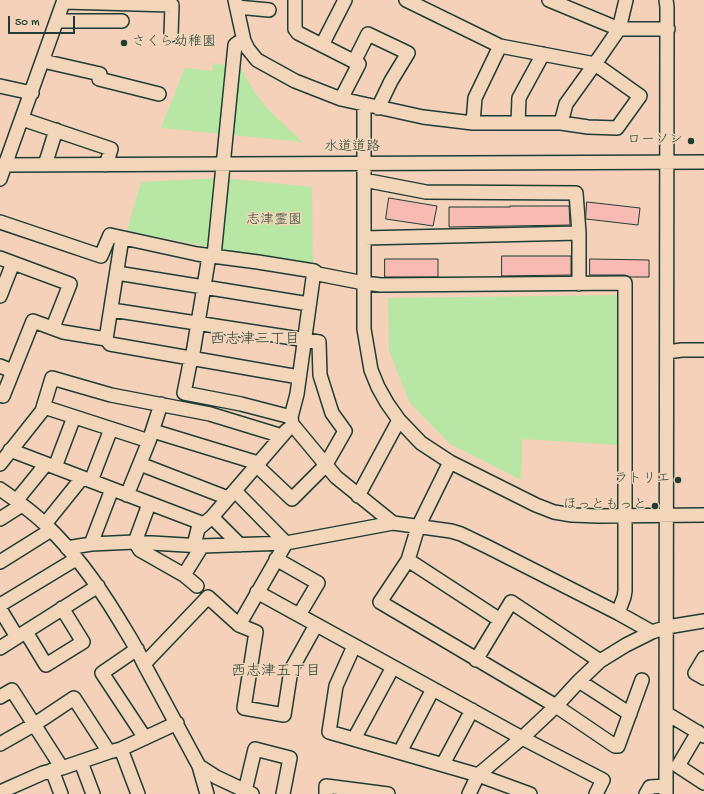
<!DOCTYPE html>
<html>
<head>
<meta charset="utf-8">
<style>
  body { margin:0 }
  #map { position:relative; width:704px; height:794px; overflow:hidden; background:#f4d1b8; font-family:"Gochi Hand",sans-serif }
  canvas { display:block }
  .scale { position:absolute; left:8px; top:16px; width:67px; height:18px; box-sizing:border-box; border:2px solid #1f3d34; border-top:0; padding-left:5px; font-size:12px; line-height:14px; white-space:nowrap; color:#1f3d34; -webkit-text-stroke:3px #f3d6b9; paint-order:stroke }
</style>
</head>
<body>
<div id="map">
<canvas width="704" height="794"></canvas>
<div class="scale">50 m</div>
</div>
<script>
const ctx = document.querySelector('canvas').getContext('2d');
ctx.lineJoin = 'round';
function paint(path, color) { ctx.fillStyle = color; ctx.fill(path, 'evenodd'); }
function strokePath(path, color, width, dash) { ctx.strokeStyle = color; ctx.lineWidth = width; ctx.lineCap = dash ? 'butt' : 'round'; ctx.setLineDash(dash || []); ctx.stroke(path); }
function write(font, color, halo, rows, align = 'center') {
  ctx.font = font + ' "Gochi Hand","Klee One",sans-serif'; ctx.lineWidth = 3; ctx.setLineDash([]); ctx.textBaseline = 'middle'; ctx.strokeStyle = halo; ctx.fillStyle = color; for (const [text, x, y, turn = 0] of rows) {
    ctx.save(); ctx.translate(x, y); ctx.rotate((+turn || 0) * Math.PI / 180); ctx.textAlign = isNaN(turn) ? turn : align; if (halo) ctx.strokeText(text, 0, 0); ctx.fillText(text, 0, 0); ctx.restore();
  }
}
paint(new Path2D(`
  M213,63L241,68L253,90L266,107L302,142L161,128L185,68L212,71Z
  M222,178L312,187L313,267L127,231L141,182Z
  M620,295L618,445L522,439L521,480L450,444L410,403L389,351L388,298Z`), '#b8e6a4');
const building = new Path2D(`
  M389,198L437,206L433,226L386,219Z
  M587,202L640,208L638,225L586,219Z
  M510,206H569L570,225L449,227V207H510Z
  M502,256H571V275L502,276Z
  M385,259H438V277H385Z
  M590,259L649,260V277H630L625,275H590Z`);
paint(building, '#f7bbb4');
strokePath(building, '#1f3d34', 1);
const minor = new Path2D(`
  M235,0L244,41L248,49L257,60L295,81L341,99L423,117L473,123H561L588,127L617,128L640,96L595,64L500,46L406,0
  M295,0V29L298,33L359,64L341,99
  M549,0L619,29H668
  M666,0L667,7L666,794
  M64,2L172,5L171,35
  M237,7L269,10
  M57,21H122
  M322,45L345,0
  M43,61L100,74L99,79L159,94
  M354,62L368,34L408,53L391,81L378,108
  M0,86L32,93
  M364,104V329L371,370L378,387L387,403L399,420L421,443L450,462L536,505L554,512L572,515L598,516L704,515
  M22,119L111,149L106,165
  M473,123L475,98L500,46
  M518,123L519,98L543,54
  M561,123L566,104L599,58L619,29L626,0
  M0,165L704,162
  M45,165L56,130
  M0,179L64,0
  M364,180L426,192L576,193L579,233
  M0,222L101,256L110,235L197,254L258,262L314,271L318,274L364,283L381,285L625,283V591L624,597L618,613
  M364,238L579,233V284
  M214,256L235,45L239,42L244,41
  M0,258L70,284L53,327
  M314,271L297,394L291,417L292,424L336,477L393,523
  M117,273L309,304
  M0,296L13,263
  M112,310L319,342L320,375L332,413L345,431L325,466L292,499L256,465
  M106,339L122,238
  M667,352L682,350H704
  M191,358L184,393L241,404L291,417
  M192,359L209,256
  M0,366L12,371
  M3,396L33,321L63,332L106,339L110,344L299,377
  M44,407L149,441
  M153,431L258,463
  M10,450L204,524
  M450,462L418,527L408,560L380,602L556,706L615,746H618L642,680
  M0,464L42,411L52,378L111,395L210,414L282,436
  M140,464L228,498
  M55,467L74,417
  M91,481L111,429
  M0,489C16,500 32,511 46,525C74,552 98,585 118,618C127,633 137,648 144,664L199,766L207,794
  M235,491L286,543L239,625
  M127,495L149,441L161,404
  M358,496L399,420
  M16,501L46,464
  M149,504L135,542L140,550L184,575L197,586
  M212,517L240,545
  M0,519L22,505
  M45,524L82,478
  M91,544L112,489
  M194,545L198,529L212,517L287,430
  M67,548L91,544L135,542L202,546L286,543L393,523L451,531L461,534L488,547L618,613L652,632
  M276,559L318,583L299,615
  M408,560L500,620
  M0,562L51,530
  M184,575L202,546
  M257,592L522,738L603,780L596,794
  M0,605L76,559
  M0,609L17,637
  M26,632L46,665L83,642L62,608
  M354,646L336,686L329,732L478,775L530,794
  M0,648L98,586
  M137,649L102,673L145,738
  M704,658L695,673L704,678
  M476,660L511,602L600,661
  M144,664L208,597L239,625L256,632L244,708L284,715L291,670L316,625
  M579,681L630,714
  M0,697L12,690L62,768
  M666,713L704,736
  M698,732L678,766L704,783
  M354,739L393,667
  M0,744L35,724L74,698L109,752
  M121,749L138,794
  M400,752L433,689
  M81,762L93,794
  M443,764L472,710
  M199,766L216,777L252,794
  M52,770L61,794
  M245,791L255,749L290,758L283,794
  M0,792L43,773L62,768L109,752L121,749L177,723
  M326,794V786L388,794
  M469,794L478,775L522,738L556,706L579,681L600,661L626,645L652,632L667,627L704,621
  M646,794L650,787L666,786`);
strokePath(minor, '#1f3d34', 16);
strokePath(minor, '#f3d6b9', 13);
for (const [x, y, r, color] of [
  [124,43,4,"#1f3d34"],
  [691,141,4,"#1f3d34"],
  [678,480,4,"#1f3d34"],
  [655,506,4,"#1f3d34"]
]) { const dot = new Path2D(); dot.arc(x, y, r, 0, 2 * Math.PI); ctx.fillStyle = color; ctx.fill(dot); strokePath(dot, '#f3d6b9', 1.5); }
write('14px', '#1f3d34', '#f3d6b9', [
  ["さくら幼稚園",132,43,"left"],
  ["ローソン",683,141],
  ["ラトリエ",670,480],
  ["ほっともっと",647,506]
], 'right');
write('14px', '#1f3d34', '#f3d6b9', [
  ["水道道路",352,148]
]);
write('14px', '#2e4e3f', '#f3d6b9', [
  ["志津霊園",274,221]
]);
write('15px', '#1f3d34', '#f3d6b9', [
  ["西志津三丁目",255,341],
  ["西志津五丁目",276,673]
]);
</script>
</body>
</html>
